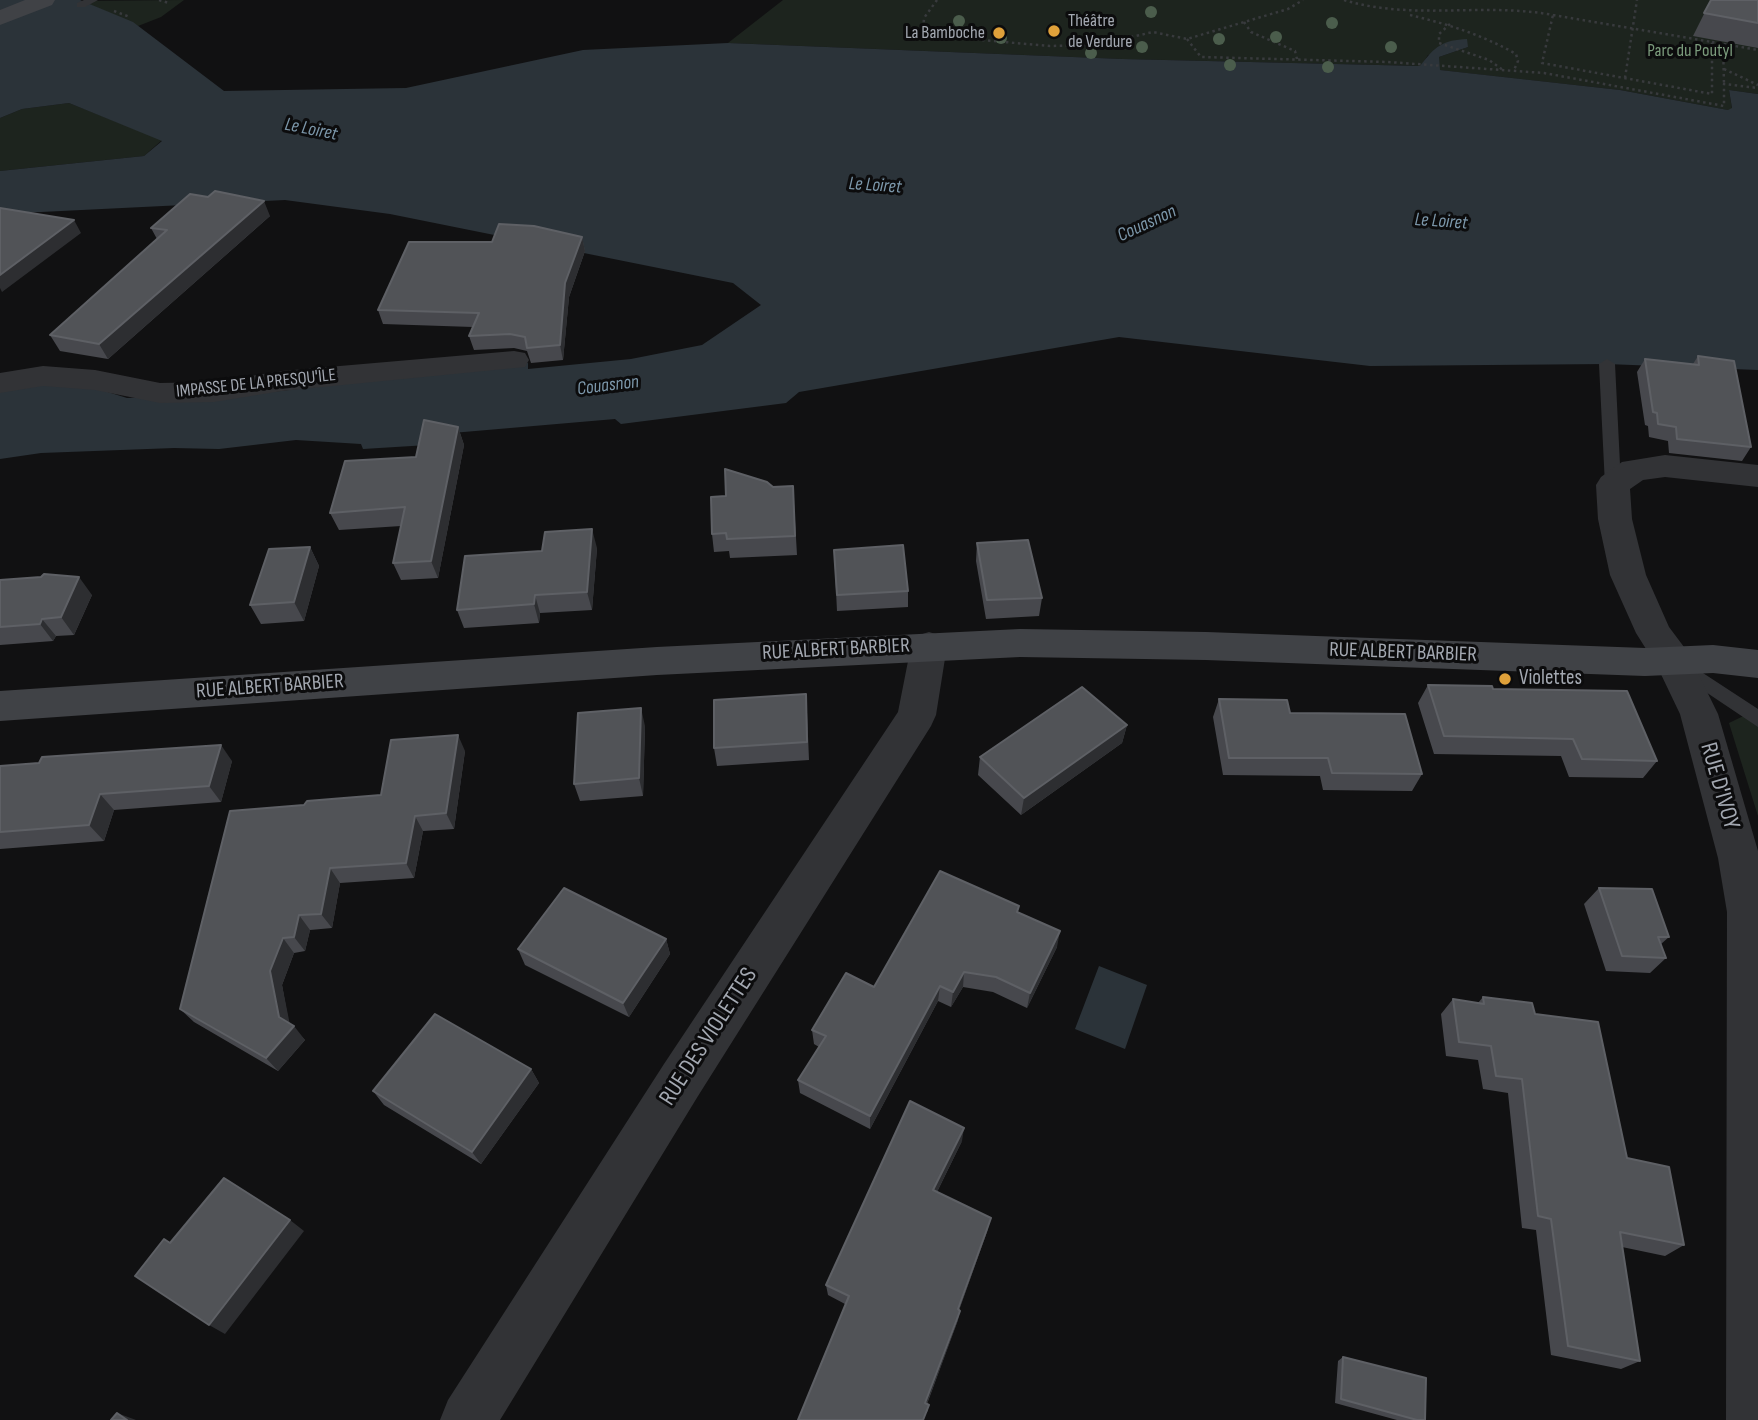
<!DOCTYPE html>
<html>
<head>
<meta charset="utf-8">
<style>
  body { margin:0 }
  canvas { display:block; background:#111112 }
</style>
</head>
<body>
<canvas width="1758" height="1420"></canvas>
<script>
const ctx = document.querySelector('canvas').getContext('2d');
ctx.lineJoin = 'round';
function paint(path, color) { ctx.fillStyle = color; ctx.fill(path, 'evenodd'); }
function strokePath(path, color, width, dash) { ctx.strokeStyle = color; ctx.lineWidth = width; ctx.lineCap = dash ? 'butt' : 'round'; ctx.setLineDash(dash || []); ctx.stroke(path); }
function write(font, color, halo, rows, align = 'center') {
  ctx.font = font + ' "Sofia Sans Condensed",sans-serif'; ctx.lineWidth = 6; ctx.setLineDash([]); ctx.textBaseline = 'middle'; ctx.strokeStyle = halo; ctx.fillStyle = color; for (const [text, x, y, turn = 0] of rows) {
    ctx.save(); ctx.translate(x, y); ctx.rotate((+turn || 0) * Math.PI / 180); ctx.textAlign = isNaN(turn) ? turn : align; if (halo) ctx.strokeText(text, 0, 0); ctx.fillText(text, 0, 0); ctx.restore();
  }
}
paint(new Path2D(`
  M184,0L161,17L138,26L82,1Z
  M783,0H1758V94L1729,90L1732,109L1728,110L1620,90L1439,70V57L1468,47L1428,55L1421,66L1122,59L728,43Z
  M69,103L162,140L144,156L0,171V118L22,109Z
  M1758,709V816L1729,723Z`), '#1d241e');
paint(new Path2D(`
  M0,0H80L133,22L224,91L406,88L583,50L728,43L1122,59L1420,66C1435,46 1443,40 1467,39L1468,47L1439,57L1440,70L1620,90L1728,110L1732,108L1729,90L1758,94V370L1607,364L1370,366L1119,337L799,392L786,403L621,424L615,419L452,433L444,444L363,449L361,444L296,440L219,449L174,448L41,453L0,459V390L47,382L82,384L127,398L245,395L528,363V369L631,359L702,345L761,305L733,283L390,214L285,200L0,214V171L144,156L162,141L69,103L22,109L0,118Z
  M1099,966L1147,985L1125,1049L1075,1029Z`), '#2b3339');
strokePath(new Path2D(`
  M159,0L169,3
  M937,0L924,18L923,32L936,36L1050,46L1097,45L1153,32L1187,39L1288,9L1303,0
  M1344,0C1413,21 1483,2 1553,15
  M114,11L130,17
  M1410,15C1447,24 1483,35 1516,54L1518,61L1514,70
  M1553,15L1712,42V94L1542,63Z
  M1244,22L1251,32L1295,51L1297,59
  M1450,24L1439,34V43L1489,60L1503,70
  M1187,39L1201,57L1388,62L1544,73L1724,106V84L1758,88
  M1712,42L1758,50
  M1723,44L1724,84
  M1724,69L1758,85
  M1625,78L1637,0`), '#383a3d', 2.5, [2.5, 3.5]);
paint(new Path2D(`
  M84,0H98L85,7H77V3Z
  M1607,359L1615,364L1621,485L1613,491L1605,485L1599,364Z
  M1680,658L1758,709V727L1673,670L1671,665L1673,660Z`), '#323336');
paint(new Path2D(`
  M514,351L525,353L529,360L525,367L282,391L214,402L160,403L95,390L43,386L0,393V373L43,366L95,370L160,383L214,382L282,371Z
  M1665,455L1758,465V487L1665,477L1643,480L1630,489L1632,519L1646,575L1669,627L1687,651L1718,714L1758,851V1420H1726L1727,912L1718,858L1680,714L1658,668L1636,633L1610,575L1598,519L1596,485L1601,477L1622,462Z
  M929,632L942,636L947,646L936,715L931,726L698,1096L500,1420H440L448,1400L664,1064L898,712L911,646L916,636Z`), '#323336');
paint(new Path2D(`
  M25,0H55L52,5L0,25V10Z
  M1020,629L1206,632L1645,648L1713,645L1758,650V678L1713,673L1645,676L1206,660L1020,657L657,675L0,721V691L657,647Z`), '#404246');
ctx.fillStyle = '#4b5d4c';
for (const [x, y] of [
  [1151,12],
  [959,21],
  [1332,23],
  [1276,37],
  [1001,38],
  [1219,39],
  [1142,47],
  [1391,47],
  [1091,53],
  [1230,65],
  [1328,67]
]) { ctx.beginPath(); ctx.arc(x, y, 6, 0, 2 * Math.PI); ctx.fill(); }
paint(new Path2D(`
  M1711,0H1758V48L1693,36Z
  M208,197L270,216L108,359L60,351L50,335L157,239L151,228Z
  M582,237L585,251L569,297L563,360L531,363L527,351L514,348L474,350L469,336L473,327L383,324L378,310L492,242Z
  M1698,356L1751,447L1742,461L1669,453L1668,441L1649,437L1648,426L1645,425L1637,372L1645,359L1693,364Z
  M458,427L464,445L438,578L401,580L393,563L401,526L339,530L330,513L416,457Z
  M793,486L797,555L730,558L729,551L714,552L712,534L726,496L773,487Z
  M977,543L1042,598L1039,616L986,619L976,561Z
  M310,547L319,566L304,621L261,624L250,605Z
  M597,548L592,610L540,613L539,623L464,628L457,610Z
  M834,550L908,591V607L837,611Z
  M0,580L92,595L74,635L56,636L53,641L0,645Z
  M1428,685L1493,689L1657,761L1643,778L1569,777L1561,756L1434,754L1418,703Z
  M1219,699L1290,713L1422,774L1412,791L1323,790L1320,776L1223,775L1213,717Z
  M807,712L809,760L717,766L714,748Z
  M1127,725L1122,743L1021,815L978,775L980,757Z
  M645,726L643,796L580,801L574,784Z
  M465,751L454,829L423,831L414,878L340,883L332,928L310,930L305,951L294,953L282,985L289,1024L305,1040L278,1071L194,1022L180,1009L304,805L381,795Z
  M232,761L221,802L114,810L104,841L0,849V766Z
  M1599,888L1669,937L1661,944L1666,958L1650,973L1606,971L1584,904Z
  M1018,913L1057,947L1027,1008L993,992L963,987L951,1007L938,1001L870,1129L800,1093L798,1080L819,1047L814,1044L812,1030L874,987Z
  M666,939L670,954L629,1017L525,965L518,949Z
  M1483,997L1535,1014L1684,1245L1665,1256L1622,1247L1640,1361L1621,1369L1551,1355L1536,1230L1522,1228L1508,1093L1483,1089L1478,1060L1446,1056L1441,1014L1453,999L1478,1003Z
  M531,1069L539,1083L481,1164L384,1105L373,1091Z
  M962,1141L937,1192L988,1229L959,1310L958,1320L927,1404L928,1412L845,1304L828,1295L826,1285Z
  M1343,1357L1425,1420H1397L1335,1403L1338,1361Z`), '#47484d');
paint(new Path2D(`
  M264,201L270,216L108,359L99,344Z
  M74,220L81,233L2,292L0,288V275Z
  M582,237L585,251L569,297L563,360L560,345L565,283Z
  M458,427L464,445L438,578L431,561Z
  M592,529L597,548L592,610L587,592Z
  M310,547L319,566L304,621L294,602Z
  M79,577L92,595L74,635L61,617Z
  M535,595L540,613L539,623L534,604Z
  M42,619L56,636L53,641L40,624Z
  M641,708L645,726L643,796L639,778Z
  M1127,725L1122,743L1021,815L1024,798Z
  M458,735L465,751L454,829L446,813Z
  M221,745L232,761L221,802L209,786Z
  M100,794L114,810L104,841L89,825Z
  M415,816L423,831L414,878L406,863Z
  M330,868L340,883L332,928L321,914Z
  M299,915L310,930L305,951L294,937Z
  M1060,931L1057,947L1027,1008L1030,993Z
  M283,938L294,953L282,985L291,1030L294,1026L305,1040L278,1071L266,1058L270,971Z
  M666,939L670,954L629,1017L623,1003Z
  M964,972L963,987L951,1007L953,992Z
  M940,986L938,1001L870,1129V1116Z
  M531,1069L539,1083L481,1164L472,1152Z
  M964,1128L962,1141L932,1202L933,1190Z
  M991,1218L988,1229L956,1319L958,1309Z
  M290,1220L304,1231L225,1334L209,1325Z
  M960,1311L958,1320L924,1411L925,1403Z
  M117,1413L136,1420H127Z`), '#2d2e31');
const building = new Path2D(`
  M1711,0H1758V23L1704,13Z
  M215,191L264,201L99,344L50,335L167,230L151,228L190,194L208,197Z
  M0,208L74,220L0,275Z
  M499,224L534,226L582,237L565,283L560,345L527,348L525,337L510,334L469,336L479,313L378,310L409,242H492Z
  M1698,356L1734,361L1751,447L1677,439L1676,427L1658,424L1657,413L1653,412L1645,359L1699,365Z
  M424,420L458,427L431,561L393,563L405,507L330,513L345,461L416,457Z
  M725,469L767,482L773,487L793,486L795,536L727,539L726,533L712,534L711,497L726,496Z
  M592,529L587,592L535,595L534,604L457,610L465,556L542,551L545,532Z
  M1028,540L1042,598L987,600L977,543Z
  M903,545L908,591L837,595L834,550Z
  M310,547L294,602L250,605L269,549Z
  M44,574L79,577L61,617L42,619L40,624L0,627V580L41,577Z
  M1428,685L1492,686L1493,689L1627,691L1657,761L1582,759L1573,739L1444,736Z
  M1082,687L1127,725L1024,798L980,757Z
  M806,694L807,742L714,748V700Z
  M1219,699L1287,700L1290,713L1405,714L1422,774L1332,773L1328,758H1229Z
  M641,708L639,778L574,784L578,713Z
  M458,735L446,813L415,816L406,863L330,868L321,914L299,915L294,937L283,938L270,971L279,1017L294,1026L266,1058L180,1009L230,811L304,805L307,801L381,795L391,740Z
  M221,745L209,786L100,794L89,825L0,832V766L39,763L42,757Z
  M940,871L1019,906L1017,912L1060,931L1030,993L996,977L964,972L953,992L940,986L870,1116L798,1080L826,1036L812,1030L846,973L874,987Z
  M564,888L666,939L623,1003L518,949Z
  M1599,888L1652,889L1669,937H1658L1666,958L1622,956Z
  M1483,997L1532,1003L1535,1014L1598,1022L1627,1158L1669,1167L1684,1245L1620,1232L1640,1361L1568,1346L1551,1219L1538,1216L1522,1079L1496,1076L1491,1046L1459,1042L1453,999L1484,1004Z
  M435,1014L531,1069L472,1152L373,1091Z
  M910,1101L964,1128L933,1190L991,1218L958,1309L960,1311L925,1403L929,1405L923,1420H798L849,1296L826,1285Z
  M224,1178L290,1220L209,1325L135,1276L164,1239L170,1243Z
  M1343,1357L1426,1378L1425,1420H1417L1341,1399Z
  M117,1413L127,1420H111Z`);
paint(building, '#515357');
strokePath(building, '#5e6065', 2);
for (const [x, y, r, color] of [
  [1054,31,7,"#e0a13a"],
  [999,33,7,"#e0a13a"],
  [1505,679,7,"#e0a13a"]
]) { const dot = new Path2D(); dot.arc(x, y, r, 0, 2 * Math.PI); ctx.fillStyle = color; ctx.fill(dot); strokePath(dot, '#0c0c0d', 2.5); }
write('18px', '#a3a8b1', '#0c0c0d', [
  ["Théâtre",1068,21],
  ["de Verdure",1068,42],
  ["La Bamboche",985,33,"right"]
], 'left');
write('18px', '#7b9b7c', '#0c0c0d', [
  ["Parc du Poutyl",1690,51]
]);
write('18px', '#a3a8b1', '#0c0c0d', [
  ["IMPASSE DE LA PRESQU'ÎLE",256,384,-6]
]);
write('italic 19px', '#7c97aa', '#0c0c0d', [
  ["Le Loiret",311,130,11],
  ["Le Loiret",875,186,4],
  ["Le Loiret",1441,222,4],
  ["Couasnon",1147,224,-25],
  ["Couasnon",608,386,-7]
]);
write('21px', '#a3a8b1', '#0c0c0d', [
  ["RUE ALBERT BARBIER",836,650,-3],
  ["RUE ALBERT BARBIER",1403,653,2],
  ["RUE ALBERT BARBIER",270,687,-4]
]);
write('21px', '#a3a8b1', '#0c0c0d', [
  ["Violettes",1519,679]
], 'left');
write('24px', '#a3a8b1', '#0c0c0d', [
  ["RUE D'IVOY",1719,786,74],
  ["RUE DES VIOLETTES",709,1037,-57]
]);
</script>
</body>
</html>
